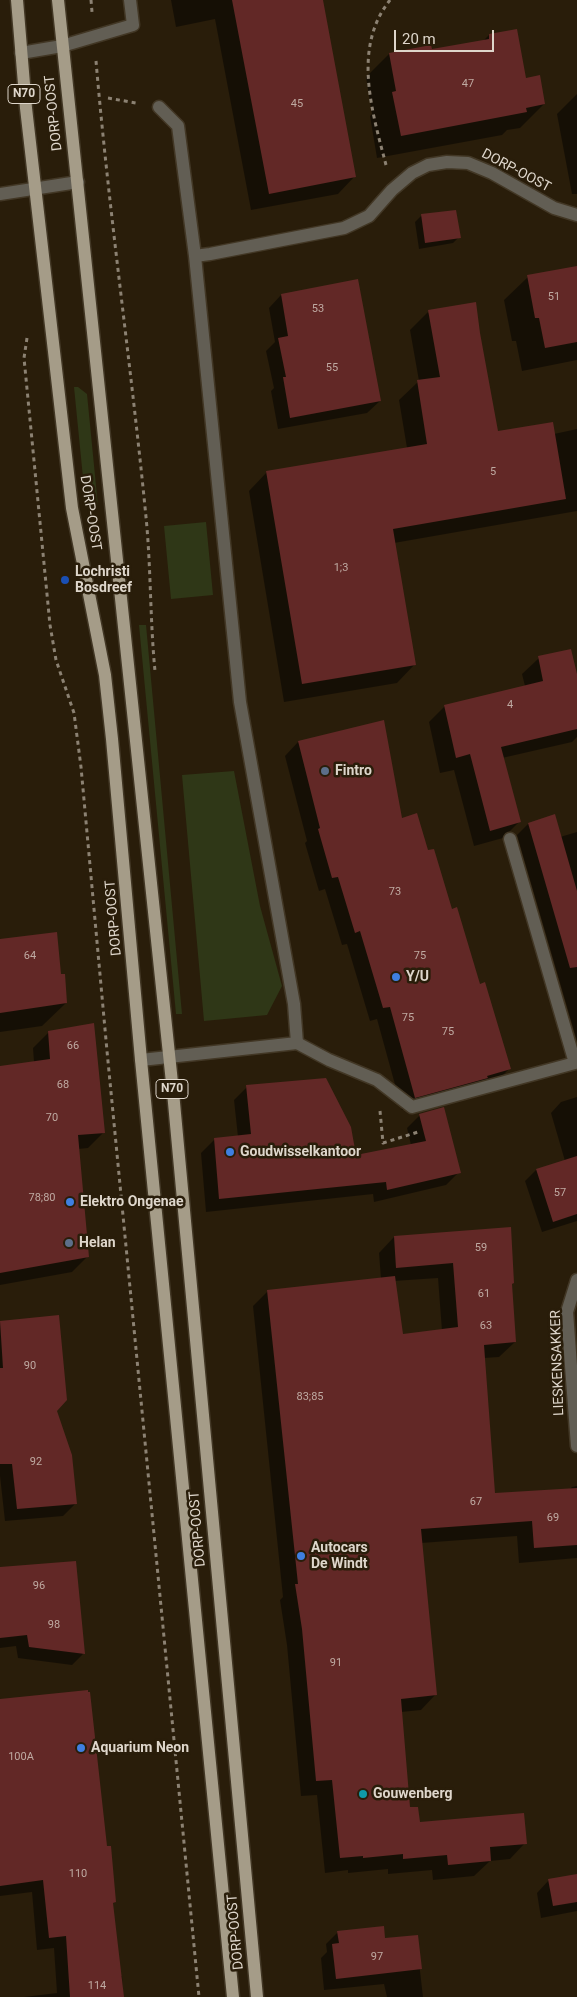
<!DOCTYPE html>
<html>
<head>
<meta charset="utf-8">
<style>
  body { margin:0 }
  #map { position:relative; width:577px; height:1997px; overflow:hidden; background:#291d0a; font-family:Roboto,sans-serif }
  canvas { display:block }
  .scale { position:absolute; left:394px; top:30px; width:100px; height:22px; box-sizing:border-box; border:2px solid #ded6cb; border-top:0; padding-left:6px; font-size:15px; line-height:18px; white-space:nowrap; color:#ded6cb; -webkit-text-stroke:4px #291d0a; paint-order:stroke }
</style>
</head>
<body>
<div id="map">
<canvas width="577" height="1997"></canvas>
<div class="scale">20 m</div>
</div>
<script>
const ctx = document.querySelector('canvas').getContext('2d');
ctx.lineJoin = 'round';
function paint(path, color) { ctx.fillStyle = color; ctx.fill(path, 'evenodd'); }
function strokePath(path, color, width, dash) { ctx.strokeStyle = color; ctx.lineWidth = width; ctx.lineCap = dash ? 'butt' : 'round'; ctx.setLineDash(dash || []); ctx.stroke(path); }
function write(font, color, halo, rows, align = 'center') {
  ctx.font = font + ' Roboto,sans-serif'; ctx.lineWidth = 5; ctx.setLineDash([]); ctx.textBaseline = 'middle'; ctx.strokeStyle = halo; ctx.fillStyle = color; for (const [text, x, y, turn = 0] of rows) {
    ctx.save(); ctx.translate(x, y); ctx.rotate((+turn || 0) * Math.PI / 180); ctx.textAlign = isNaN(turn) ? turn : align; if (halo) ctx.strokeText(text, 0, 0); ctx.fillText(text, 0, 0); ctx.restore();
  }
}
paint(new Path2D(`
  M74,387H78L87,394L98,506L86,508Z
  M206,522L213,595L171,599L164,526Z
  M139,625H146L182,1014H176Z
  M234,771L260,906L282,986L267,1015L204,1021L182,775Z`), '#2f3717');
paint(new Path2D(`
  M171,0H321L355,176L338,194L251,210L215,19L176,27Z
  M489,35L544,104L520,128L507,130L502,135L377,158L370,116L372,114L366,77L389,54L431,51L483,41Z
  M577,94V194H572L557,114Z
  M421,216L459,237L453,243L419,249L415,222Z
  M577,267V360L522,371L516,341H512L504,300L528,277Z
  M281,295L380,401L367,413L278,429L271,391L274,388L266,351L275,342L269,308Z
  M428,312L497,433L554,434L577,429V511L394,543L415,664L397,683L284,702L249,491L267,472L407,448L399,400L419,381L410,330Z
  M539,658L577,679V737L572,742L502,758L519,822L503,838L474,846L454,770L440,773L429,722L445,706L525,686L522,674Z
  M298,742L401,819L427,852L509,1069L496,1082L473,1091L402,1110L377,1019L370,1021L347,944L342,945L325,889L319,891L305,843L307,841L285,756Z
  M554,816L560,837L577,832V1041L517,835L528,824Z
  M0,940L60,975L66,1003L42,1026L0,1032Z
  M49,1032L104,1132L88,1148L78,1149L88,1256L72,1272L0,1285V1067L34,1062L33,1048Z
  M247,1087L355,1157L411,1145L407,1128L420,1115L459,1172L446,1185L374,1202L373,1194L206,1212L201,1153L215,1139L238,1137L234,1100Z
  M577,1097V1221L542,1232L525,1181L536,1170L565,1161L551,1113L561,1102Z
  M394,1237L513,1283L511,1285L515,1342L499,1357L484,1358L494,1494L569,1490L572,1487L577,1486V1558L519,1563L517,1536L421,1543L436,1694L421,1710L401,1712L409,1809L419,1824L525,1843L510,1859L490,1861L474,1876L433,1880L432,1870L388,1874V1869L348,1873V1870L325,1873L317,1795L301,1796L287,1645L280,1600L283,1597L253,1306L268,1291L381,1279L379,1253ZM438,1278L442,1331L401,1335L394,1281Z
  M58,1317L55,1410L76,1503L63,1516L5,1521L0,1476V1322Z
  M0,1570L83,1654L72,1665L18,1658L16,1646L0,1648Z
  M0,1700L106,1847L115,1902L112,1904L120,1976H122L123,1997H24L57,1993L54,1948L37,1950L32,1892L0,1896Z
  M577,1875V1911L541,1918L537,1893L549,1880Z
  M338,1932L384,1939L416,1936L423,1997H387L384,1984L324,1990L321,1958L327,1952L326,1944Z`), '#0007');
paint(new Path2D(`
  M232,0H323L356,177L269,194Z
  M517,29L526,78L540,75L545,104L526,108L527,112L401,136L392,92L396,91L389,53L431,45L432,49L489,39V34Z
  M456,210L461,238L425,243L421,214Z
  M577,266V342L545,348L539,318H535L527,275Z
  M358,279L381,401L290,418L283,377H286L278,338L288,336L281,294Z
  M476,302L480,333L498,431L553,422L566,499L393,529L416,665L302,684L266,471L427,444L417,380L440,377L428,310Z
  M571,649L577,674V729L501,747L521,822L490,831L470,754L456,758L444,705L543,681L538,656Z
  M384,720L402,818L417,813L428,850L434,849L452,909L457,907L480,984L485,982L511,1069L487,1076L488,1078L415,1098L390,1007L383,1008L360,931L355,933L338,877L332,878L318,829L320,828L298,741Z
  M555,814L577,891V967L570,968L528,823Z
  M57,932L61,974H65L67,1003L0,1013V939Z
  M94,1023L105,1133L78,1135L89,1257L0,1273V1066L50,1059L48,1031Z
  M326,1078L351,1127L356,1155L426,1141L419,1114L444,1107L461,1173L387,1190L386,1182L219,1199L214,1138L251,1134L246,1085Z
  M577,1156V1214L553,1222L536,1169Z
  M511,1227L514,1283L512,1284L516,1342L484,1345L495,1493L577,1488V1545L534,1548L532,1521L421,1529L437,1695L401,1699L410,1807H418L420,1822L524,1813L527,1844L490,1847L491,1861L448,1865L447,1855L403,1859V1854L363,1858V1856L340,1858L332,1780L316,1781L302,1629L295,1584H298L267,1290L395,1276L403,1334L458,1327L453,1263L396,1268L394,1236Z
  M59,1315L67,1400L57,1411L72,1455L77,1504L17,1509L12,1464H0V1368H3L0,1321Z
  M76,1561L85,1654L29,1647L27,1635L0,1638V1567Z
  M88,1690V1692H90L107,1846H111L116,1902L113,1903L124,1997H70L66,1936L49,1938L43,1880L0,1886V1699Z
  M577,1874V1902L553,1906L548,1879Z
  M384,1926L385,1938L418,1935L422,1969L336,1979L332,1944L339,1943L337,1931Z`), '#622826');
const lane = new Path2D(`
  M21,53L62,46L133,25L130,0
  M297,1043L329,1060L377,1080L412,1107L575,1063L510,839`);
const street = new Path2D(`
  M0,194L78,182
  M195,256L210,254L344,228L369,216L392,190L412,173L428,165L447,162L468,163L492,173L554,208L577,215
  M141,1060L297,1043L294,1004L240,702L195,256L178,126L159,107
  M577,1446L567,1312L577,1280`);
const primary = new Path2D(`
  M17,0L26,108L72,508L105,675L112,739L141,1060L233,1997
  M58,0L173,1092L257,1997`);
strokePath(lane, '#423725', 15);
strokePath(street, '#423725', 15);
strokePath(primary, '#423725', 15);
strokePath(new Path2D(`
  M91,0L92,12
  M96,61C109,213 131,364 146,517C151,568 150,620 155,671
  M108,98L136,103
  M386,165C372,111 352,48 390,0
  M27,338L24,358L50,625L56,660L74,713L81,767L107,1051L199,1997
  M380,1111L383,1143L418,1132`), '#8c8273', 3, [4, 4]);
strokePath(lane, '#625e54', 12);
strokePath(street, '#625e54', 12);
strokePath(primary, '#a59c88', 12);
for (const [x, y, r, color] of [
  [65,580,5,"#1a4fb4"],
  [325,771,5,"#5c6f8a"],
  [396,977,5,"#3f7fe0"],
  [230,1152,5,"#3f7fe0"],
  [70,1202,5,"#3f7fe0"],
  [69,1243,5,"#5c6f8a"],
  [301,1556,5,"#3f7fe0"],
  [81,1748,5,"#3f7fe0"],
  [363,1794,5,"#0f9aa8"]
]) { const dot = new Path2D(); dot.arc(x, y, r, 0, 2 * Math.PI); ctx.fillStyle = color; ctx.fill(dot); strokePath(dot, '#291d0a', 2); }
write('11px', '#bfaaa2', null, [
  ["47",468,84],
  ["45",297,104],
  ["51",554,297],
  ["53",318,309],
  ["55",332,368],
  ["5",493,472],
  ["1;3",341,568],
  ["4",510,705],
  ["73",395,892],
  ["64",30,956],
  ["75",420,956],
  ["75",408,1018],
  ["75",448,1032],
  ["66",73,1046],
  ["68",63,1085],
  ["70",52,1118],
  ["57",560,1193],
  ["78;80",42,1198],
  ["59",481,1248],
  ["61",484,1294],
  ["63",486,1326],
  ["90",30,1366],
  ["83;85",310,1397],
  ["92",36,1462],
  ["67",476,1502],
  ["69",553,1518],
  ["96",39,1586],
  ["98",54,1625],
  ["91",336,1663],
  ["100A",21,1757],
  ["110",78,1874],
  ["97",377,1957],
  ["114",97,1986]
]);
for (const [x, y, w] of [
  [24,94,32],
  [172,1089,32]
]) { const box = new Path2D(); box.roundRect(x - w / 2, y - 9.5, w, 19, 4); ctx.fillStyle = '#291d0a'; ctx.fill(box); strokePath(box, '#ded6cb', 1); }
write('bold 12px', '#ded6cb', null, [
  ["N70",24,94],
  ["N70",172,1089]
]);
write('14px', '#ded6cb', '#291d0a', [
  ["DORP-OOST",54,113,-96],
  ["DORP-OOST",516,171,28],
  ["DORP-OOST",90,513,81],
  ["DORP-OOST",114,918,-95],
  ["LIESKENSAKKER",558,1363,-92],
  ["DORP-OOST",198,1529,-95],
  ["DORP-OOST",236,1932,-95]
]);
write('bold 14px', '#ded6cb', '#291d0a', [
  ["Lochristi",75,572],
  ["Bosdreef",75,588],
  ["Fintro",335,771],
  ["Y/U",406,977],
  ["Goudwisselkantoor",240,1152],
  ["Elektro Ongenae",80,1202],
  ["Helan",79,1243],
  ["Autocars",311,1548],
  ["De Windt",311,1564],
  ["Aquarium Neon",91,1748],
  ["Gouwenberg",373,1794]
], 'left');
</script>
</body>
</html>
